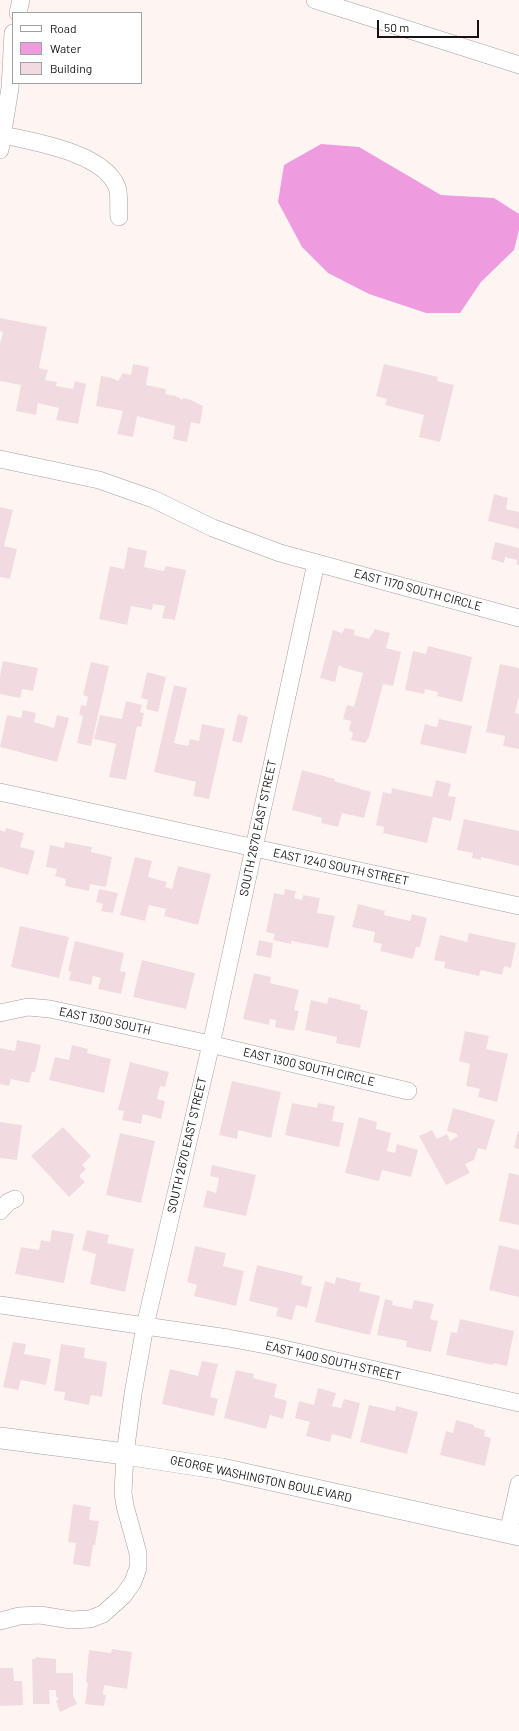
<!DOCTYPE html>
<html>
<head>
<meta charset="utf-8">
<style>
  body { margin:0 }
  #map { position:relative; width:519px; height:1731px; overflow:hidden; background:#fef5f3; font-family:Barlow,sans-serif }
  canvas { display:block }
  .legend { position:absolute; left:12px; top:12px; width:130px; height:72px; box-sizing:border-box; background:#fff; border:1px solid #a2a1a1; margin:0; padding:5px 7px; list-style:none; font-size:12px; color:#171313 }
  .legend li { display:flex; align-items:center; gap:8px; height:20px }
  .legend b { width:20px; border:1px solid #a2a1a1 }
  .scale { position:absolute; left:377px; top:20px; width:102px; height:18px; box-sizing:border-box; border:2px solid #171313; border-top:0; padding-left:5px; font-size:12px; line-height:14px; white-space:nowrap; color:#171313; -webkit-text-stroke:3px #fff; paint-order:stroke }
</style>
</head>
<body>
<div id="map">
<canvas width="519" height="1731"></canvas>
<ul class="legend">
<li><b style="height:5px;background:#fff"></b>Road</li>
<li><b style="height:11px;background:#ee9cdf"></b>Water</li>
<li><b style="height:11px;background:#f2dbe0"></b>Building</li>
</ul>
<div class="scale">50 m</div>
</div>
<script>
const ctx = document.querySelector('canvas').getContext('2d');
ctx.lineJoin = 'round';
function paint(path, color) { ctx.fillStyle = color; ctx.fill(path, 'evenodd'); }
function strokePath(path, color, width, dash) { ctx.strokeStyle = color; ctx.lineWidth = width; ctx.lineCap = dash ? 'butt' : 'round'; ctx.setLineDash(dash || []); ctx.stroke(path); }
function write(font, color, halo, rows, align = 'center') {
  ctx.font = font + ' Barlow,sans-serif'; ctx.lineWidth = 3.5; ctx.setLineDash([]); ctx.textBaseline = 'middle'; ctx.strokeStyle = halo; ctx.fillStyle = color; for (const [text, x, y, turn = 0] of rows) {
    ctx.save(); ctx.translate(x, y); ctx.rotate((+turn || 0) * Math.PI / 180); ctx.textAlign = isNaN(turn) ? turn : align; if (halo) ctx.strokeText(text, 0, 0); ctx.fillText(text, 0, 0); ctx.restore();
  }
}
paint(new Path2D(`
  M321,144L359,147L441,195L494,198L519,214V230L514,250L481,282L460,313H426L369,294L328,273L302,247L278,202L284,165Z`), '#ee9cdf');
paint(new Path2D(`
  M0,318L47,327L39,368L48,370L45,380L57,382L56,386L73,389L75,381L86,384L78,424L56,420L59,408L38,403L36,415L16,411L21,385L0,381V344L3,332L0,331Z
  M133,364L149,367L146,385L166,389L165,394L176,396L182,400L183,398L191,400L203,406L200,424L191,422L187,442L173,439L175,426L137,416L133,437L117,434L123,411L96,406L101,376L112,378L118,381L123,373L131,375Z
  M384,364L438,377L437,381L454,385L440,442L419,437L424,415L385,405L387,399L376,396Z
  M494,494L508,498L506,509L519,512V529L488,521Z
  M0,507L13,510L4,546L17,549L10,579L0,577Z
  M495,542L519,548V565L516,564L517,560L505,557L504,563L491,559Z
  M128,547L147,551L144,567L164,571L166,566L186,570L175,620L162,618L165,606L153,604L152,610L131,606L127,625L99,619L110,566L124,569Z
  M345,628L355,630L354,635L369,639L375,629L390,633L386,648L401,652L393,686L383,684L369,737L365,743L351,740L353,733L349,730L351,721L343,719L347,705L354,707L363,673L344,668L339,665L335,682L320,678L333,630L342,633Z
  M428,646L472,657L462,702L437,696L438,692L425,689L424,694L405,690L413,651L426,654Z
  M3,661L38,668L33,691L22,689L20,698L0,694V676Z
  M91,662L109,666L91,746L77,743L83,716L79,715L81,705L86,706L88,697L83,695Z
  M500,664L519,668V695L515,713L519,714V749L503,746L505,736L486,732Z
  M147,672L166,677L158,712L146,709L148,700L141,698Z
  M174,685L187,688L174,743L188,746L190,739L199,741L202,724L225,729L209,799L193,796L196,782L154,772Z
  M126,701L142,705L140,712L144,713L141,727L137,726L126,780L109,777L116,744L94,739L100,715L122,719Z
  M23,710L36,713L34,722L54,728L57,715L69,718L57,762L0,747L7,715L21,718Z
  M238,714L248,717L242,743L232,741Z
  M439,719L472,726L466,754L420,744L425,724L437,727Z
  M302,770L335,779L334,781L371,792L364,818L342,813L338,827L321,823L322,818L292,810Z
  M436,780L451,784L448,796L456,797L451,821L433,817L427,843L383,833L384,827L376,825L383,792L391,794L392,788L432,797Z
  M464,819L519,831V866L481,857V860L472,858L473,853L457,850Z
  M6,828L24,833L20,847L35,851L28,875L0,867V830L5,832Z
  M65,842L92,847L91,852L112,857L106,887L90,884L89,891L65,886L66,879L55,876L57,869L46,867L50,845L64,848Z
  M135,857L152,861L148,877L167,882L165,887L172,889L178,866L211,874L198,925L164,916L166,909L149,905L145,921L120,915Z
  M99,889L118,893L113,913L101,911L103,904L96,902Z
  M285,889L296,891L294,898L302,900L303,895L320,898L317,913L335,916L328,948L291,941V944L273,940L275,934L266,932L274,893L284,895Z
  M358,904L385,911L384,915L410,921L412,914L427,918L420,947H416L413,959L380,951L382,944L373,942L375,932L352,927Z
  M20,926L69,937L59,978L11,967Z
  M469,933L516,943L511,968L504,966L502,975L481,970L479,976L444,968L445,962L434,960L440,935L467,942Z
  M259,940L273,943L271,958L256,955Z
  M75,941L124,953L120,971L126,972L121,994L98,989L101,978L93,976L91,985L69,980L71,972L68,971Z
  M142,960L195,973L186,1009L133,997Z
  M254,973L271,977L270,983L299,990L294,1010L299,1011L294,1031L275,1027L276,1020L270,1019L269,1025L243,1019Z
  M329,997L361,1005L360,1009L368,1011L360,1048L336,1043L337,1037L305,1030L311,1000L327,1004Z
  M465,1031L489,1036L486,1049L508,1054L497,1102L478,1097L480,1089L466,1086L470,1064L459,1061Z
  M17,1040L41,1045L35,1072H32L29,1083L11,1079L9,1086L0,1084V1048L15,1051Z
  M72,1045L88,1049L87,1053L111,1059L104,1093L49,1080L55,1057L69,1060Z
  M130,1062L169,1072L165,1087L160,1086L157,1099L165,1101L161,1119L143,1114L141,1124L122,1120L124,1111L118,1110Z
  M232,1081L281,1092L271,1138L238,1130L237,1139L219,1135Z
  M292,1103L317,1108L318,1103L335,1106L332,1121L344,1123L339,1147L285,1135Z
  M453,1108L495,1120L486,1150L478,1148L474,1160L465,1164L470,1173L446,1185L419,1136L432,1130L437,1139L447,1134L450,1141L458,1136L456,1134L447,1131Z
  M359,1117L377,1122L376,1129L391,1133L387,1151L395,1153L397,1144L418,1150L411,1177L382,1170L379,1181L345,1173Z
  M0,1122L22,1125L17,1160L0,1158Z
  M63,1127L91,1156L82,1165L86,1169L79,1176L85,1182L69,1197L31,1156Z
  M518,1131H519V1149L514,1148Z
  M120,1133L155,1141L141,1203L106,1195Z
  M212,1165L256,1175L246,1216L203,1207L207,1190L216,1193L219,1178L210,1176Z
  M509,1173L519,1175V1225L499,1221Z
  M52,1230L74,1234L64,1283L15,1274L21,1247L39,1250L41,1240L50,1242Z
  M87,1230L109,1235L107,1243L134,1249L125,1292L90,1284L96,1254L82,1250Z
  M499,1245L519,1250V1297L489,1290Z
  M195,1246L226,1253L223,1266L244,1271L236,1306L194,1296L197,1285L187,1282Z
  M257,1265L303,1276L301,1284L312,1287L307,1308L296,1305L292,1320L276,1316L278,1308L249,1301Z
  M336,1277L361,1283L359,1291L380,1296L370,1335L315,1322L325,1281L335,1284Z
  M385,1299L393,1301L392,1305L412,1309L414,1300L434,1304L430,1319L438,1321L431,1352L406,1347L407,1341L377,1335Z
  M460,1319L514,1331L507,1366L493,1363V1365L446,1355L451,1332L457,1333Z
  M13,1342L26,1344L24,1354L51,1359L46,1385L21,1380L18,1390L3,1387Z
  M61,1344L85,1348L84,1358L107,1362L102,1397L91,1395L89,1405L64,1400L65,1392L54,1391Z
  M202,1361L218,1364L210,1397L218,1399L214,1416L162,1404L170,1369L198,1376Z
  M236,1370L254,1374L253,1378L277,1384L274,1397L287,1401L283,1419L270,1415L266,1429L224,1418Z
  M318,1388L336,1393L332,1406L341,1408L344,1399L360,1403L351,1439L332,1434L330,1442L306,1436L310,1422L295,1418L299,1401L314,1405Z
  M369,1405L395,1411L396,1406L418,1412L407,1454L360,1442Z
  M456,1420L474,1425V1427L485,1430L484,1436L491,1438L485,1466L440,1455L446,1431L453,1433Z
  M73,1504L91,1507L89,1520L99,1521L95,1545H93L90,1567L73,1564L76,1543L68,1542Z
  M112,1649L132,1652L127,1689L104,1685L103,1695H106L104,1706L85,1704L88,1683L86,1682L89,1650L111,1653Z
  M35,1657L56,1659V1673H73V1695L77,1704L60,1712L56,1701L58,1700V1697H56V1690H49L50,1704H33L32,1659H36Z
  M0,1668H13L14,1681H22L23,1705L0,1706Z`), '#f2dbe0');
const minor = new Path2D(`
  M315,0L519,65
  M18,13L21,0
  M3,135C35,142 104,153 117,187C120,195 118,208 119,217
  M0,150L10,88L13,33
  M0,459L99,480L153,499L213,528L280,553L519,618
  M0,792L519,906
  M0,1013L28,1007L50,1009L210,1044L408,1091
  M0,1211L8,1202L15,1199
  M0,1305L228,1338L271,1346L519,1403
  M508,1533L519,1484
  M0,1621L19,1616L40,1615L71,1620L90,1619L103,1614L123,1596L133,1582L138,1568V1553L125,1506L123,1493L125,1454L133,1394L145,1326L215,1027L316,563`);
const major = new Path2D(`
  M0,1438L125,1454L222,1469L519,1535`);
strokePath(minor, '#a69d9c', 18);
strokePath(major, '#a69d9c', 22);
strokePath(minor, '#fff', 17);
strokePath(major, '#fff', 21);
write('12px', '#171313', '#fff', [
  ["EAST 1170 SOUTH CIRCLE",418,590,15],
  ["SOUTH 2670 EAST STREET",258,828,-78],
  ["EAST 1240 SOUTH STREET",341,867,12],
  ["EAST 1300 SOUTH",105,1021,12],
  ["EAST 1300 SOUTH CIRCLE",309,1067,13],
  ["SOUTH 2670 EAST STREET",187,1145,-77],
  ["EAST 1400 SOUTH STREET",333,1361,13],
  ["GEORGE WASHINGTON BOULEVARD",261,1479,12]
]);
</script>
</body>
</html>
